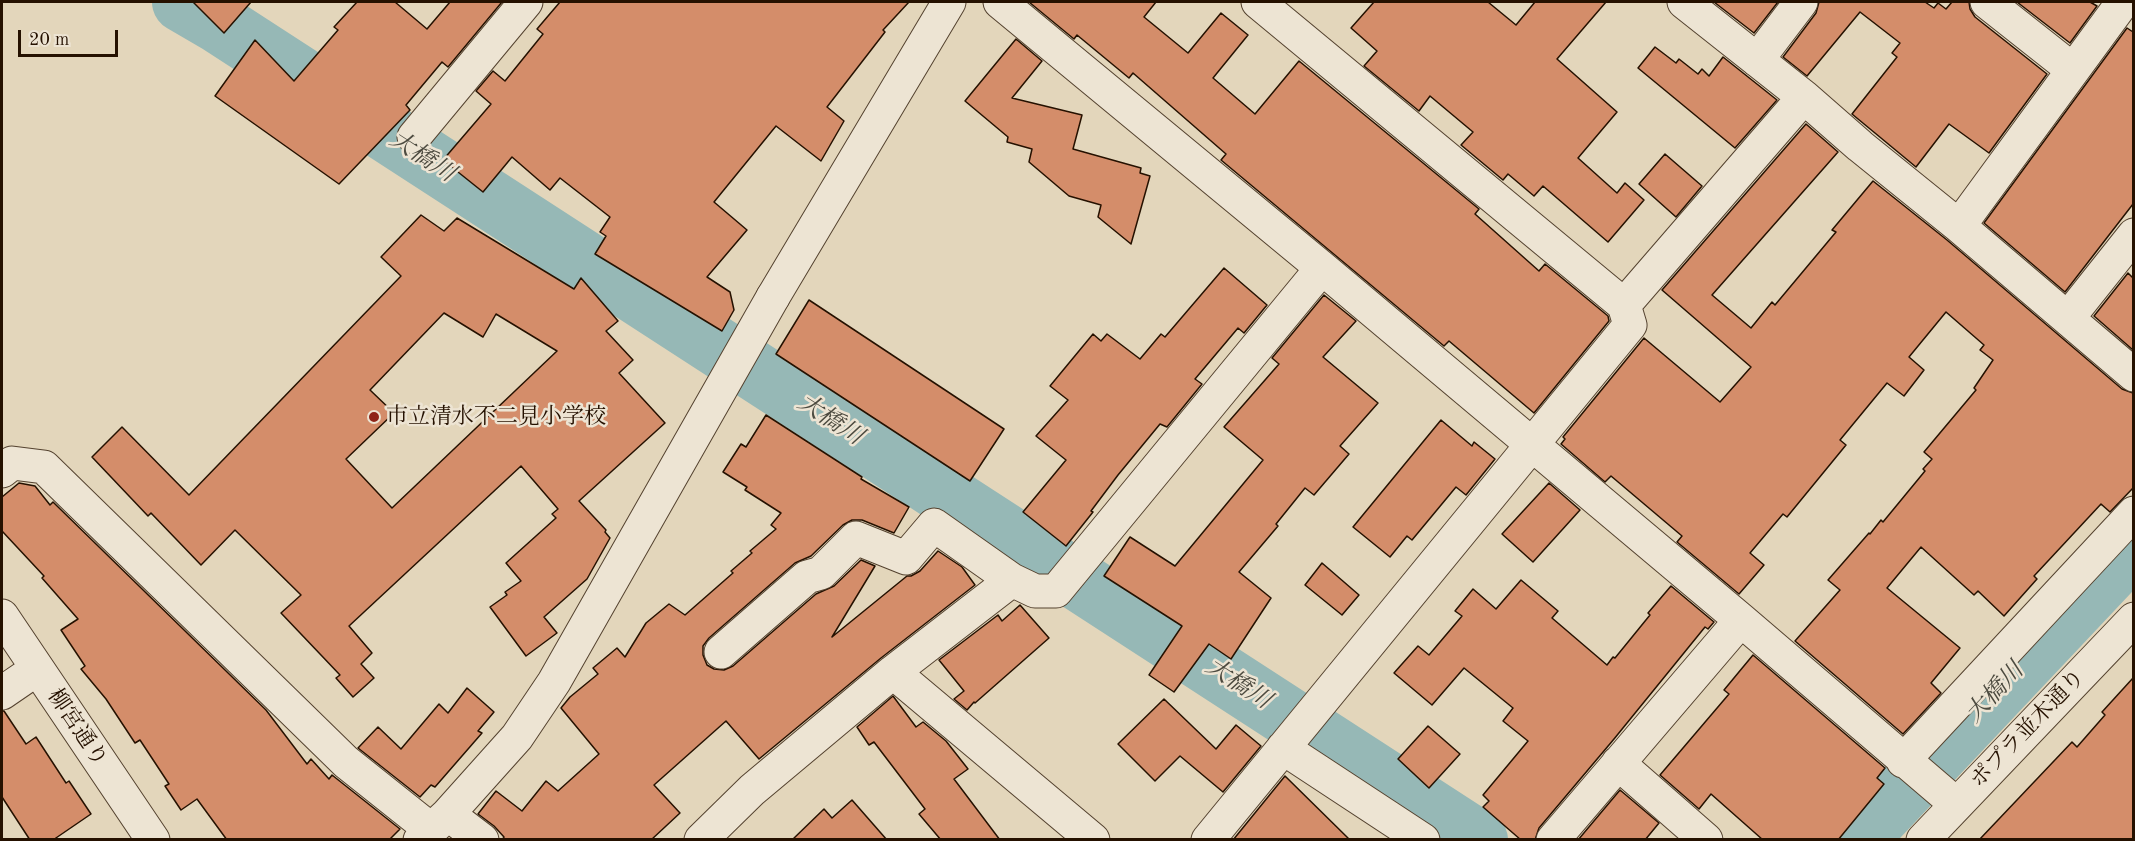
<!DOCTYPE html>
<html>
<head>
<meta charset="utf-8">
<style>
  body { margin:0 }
  #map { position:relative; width:2135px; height:841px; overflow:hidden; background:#e3d6bb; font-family:"Old Standard TT",serif }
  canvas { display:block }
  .frame { position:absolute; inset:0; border:3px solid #251100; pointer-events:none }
  .scale { position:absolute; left:18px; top:30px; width:100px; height:27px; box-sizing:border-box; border:3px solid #251100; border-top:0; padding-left:8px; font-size:18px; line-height:21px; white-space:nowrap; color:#251100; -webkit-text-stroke:4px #ede4d3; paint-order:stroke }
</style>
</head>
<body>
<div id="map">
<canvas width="2135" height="841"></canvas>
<div class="frame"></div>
<div class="scale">20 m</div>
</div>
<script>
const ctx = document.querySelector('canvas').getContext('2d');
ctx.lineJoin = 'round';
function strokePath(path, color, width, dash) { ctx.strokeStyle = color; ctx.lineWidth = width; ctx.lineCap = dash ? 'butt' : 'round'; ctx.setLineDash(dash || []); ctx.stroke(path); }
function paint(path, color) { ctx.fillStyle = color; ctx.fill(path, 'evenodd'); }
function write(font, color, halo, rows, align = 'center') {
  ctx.font = font + ' "Old Standard TT","Noto Serif JP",serif'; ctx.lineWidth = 5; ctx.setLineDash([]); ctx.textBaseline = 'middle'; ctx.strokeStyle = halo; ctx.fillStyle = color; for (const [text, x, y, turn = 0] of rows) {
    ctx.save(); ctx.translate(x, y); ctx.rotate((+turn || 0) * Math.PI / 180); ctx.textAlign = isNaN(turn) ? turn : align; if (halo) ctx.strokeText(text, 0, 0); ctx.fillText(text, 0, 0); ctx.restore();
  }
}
strokePath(new Path2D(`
  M182,2L218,23L1478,840
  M1857,840L2134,546`), '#96b8b6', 60);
const building = new Path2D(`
  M193,2H251L224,33Z
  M357,2H395L427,29L450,2H502L448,67L442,62L406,105L410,110L339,184L215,96L255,40L294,81L338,30L334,27Z
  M560,2H909L883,30L885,32L827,107L844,121L821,161L776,126L714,202L747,230L707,277L730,292L734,310L722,331L595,254L606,236L600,232L610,217L560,178L550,190L512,157L483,192L443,160L491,104L476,91L493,71L505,81L543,34L537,29Z
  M1029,2H1156L1144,17L1188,53L1221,13L1248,35L1213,78L1255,114L1299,61L1479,209L1475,214L1539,271L1545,264L1608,316L1609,321L1534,413L1449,341L1444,346L1221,160L1226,154L1133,73L1129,78L1077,35L1074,39Z
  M1374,2H1488L1516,25L1535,2H1606L1557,59L1617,112L1578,158L1617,193L1625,183L1644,200L1608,242L1543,186L1534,196L1508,174L1503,180L1461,145L1473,132L1430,96L1419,111L1364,66L1377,51L1351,28Z
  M1714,2H1778L1754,33Z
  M1819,2H1925L1934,8L1938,3L1946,9L1952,2H1969L1970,9L1975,17L2047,74L1989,153L1949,124L1916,167L1852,114L1897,57L1892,53L1900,43L1860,12L1807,76L1783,57L1816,13Z
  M2017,2H2090L2097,6L2070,43Z
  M2127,28L2133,32V204L2065,292L1984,223Z
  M1016,39L1042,61L1012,98L1082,115L1073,149L1141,168L1140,173L1150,176L1131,244L1098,217L1101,205L1069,196L1029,162L1032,149L1007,142L1008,137L965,101Z
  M1655,47L1676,63L1679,59L1698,74L1702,69L1709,76L1723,57L1777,100L1735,148L1638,68Z
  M1806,124L1838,152L1712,295L1751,328L1772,302L1775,305L1836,232L1832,230L1873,181L1947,240L2122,389L2133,393V488L2110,512L2101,504L2034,576L2037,579L2004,616L1978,591L1974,595L1921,547L1887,588L1960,648L1931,683L1941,693L1903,734L1795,641L1840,590L1828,580L1869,533L1870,534L1881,520L1883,522L1925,471L1923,469L1932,459L1924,452L1976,390L1974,388L1993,360L1980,350L1984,345L1946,312L1909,357L1924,370L1904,396L1887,383L1840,440L1846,445L1787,517L1783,514L1750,553L1764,565L1739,594L1677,542L1682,536L1611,476L1605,482L1561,444L1565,439L1563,437L1644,338L1720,402L1751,367L1662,290Z
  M1665,154L1702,186L1676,217L1639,184Z
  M421,215L444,231L457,218L574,289L581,278L618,321L606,331L633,360L619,373L665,423L579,501L606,530L605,532L610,538L587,579L544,617L557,633L526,656L490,607L507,595L505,592L521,581L506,563L556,518L552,514L558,509L521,466L349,626L372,653L361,664L374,678L353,697L336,678L340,675L281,613L301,595L235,530L201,565L151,513L148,516L92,457L122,427L189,495L401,276L381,257ZM444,313L483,337L496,314L557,351L392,508L346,459L394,413L370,390Z
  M1224,268L1267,305L1244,333L1238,328L1195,379L1202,384L1167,427L1160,424L1118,475L1091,511L1093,512L1066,546L1023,512L1066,460L1036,436L1068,400L1050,386L1093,334L1101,341L1107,334L1140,359L1161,334L1165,337Z
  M2128,273L2133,278V350L2094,316Z
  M1324,295L1356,321L1323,357L1378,403L1340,446L1349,454L1314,495L1305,488L1276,524L1278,526L1239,572L1271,598L1231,659L1209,644L1174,692L1149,675L1182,626L1104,576L1130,537L1175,566L1263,460L1224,427L1279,364L1272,358Z
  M809,300L1004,429L970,481L776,354Z
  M766,415L862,477L861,479L909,507L894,533L862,520H852L843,525L811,556L795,563L709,638L703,646V655L707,665L714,669L724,670L733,666L816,594L834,586L861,560L875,566L832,637L907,576H911L920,571L938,551L962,567L975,585L881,658L759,759L726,721L654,785L680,813L651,840H502L504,837L494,826L478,814L496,791L522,811L546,781L558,791L599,754L561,708L570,697L598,674L593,668L617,648L625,657L646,623L669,604L685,615L733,573L731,571L752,553L750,551L776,529L771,525L781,513L745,490L747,487L723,472L741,444L746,447Z
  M1441,420L1472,446L1474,442L1495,459L1466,495L1456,487L1412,540L1407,536L1390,557L1353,527Z
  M19,483L35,486L50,505L53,502L266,710L307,764L311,759L329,779L332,775L400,829L389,840H227L197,799L181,810L165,786L169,784L140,740L135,743L106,699L81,669L85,666L61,630L78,619L42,578L44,576L2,531V497Z
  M1549,483L1580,510L1533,562L1502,534Z
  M1322,563L1359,595L1342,615L1305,585Z
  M1521,580L1558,611L1552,618L1607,665L1613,657L1615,658L1650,615L1648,613L1671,586L1714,622L1708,629L1705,627L1614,739L1539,828L1535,840H1521L1483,807L1489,801L1483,795L1528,741L1503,721L1513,708L1464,668L1432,705L1394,673L1418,646L1429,655L1462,616L1455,611L1473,589L1496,609Z
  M1020,605L1049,638L975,703L974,702L967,710L954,699L964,691L939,660L998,615L1002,621Z
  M1753,655L1885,768L1877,778L1884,784L1838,840H1763L1711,794L1699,809L1660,775L1729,694L1724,690Z
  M2133,678V840H1979L2072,742L2077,747L2105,715L2102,712Z
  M467,688L494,712L478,731L482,733L435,787L431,785L420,797L358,748L378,727L401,749L439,704L448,713Z
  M893,696L916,727L923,722L946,741L968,769L954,779L1000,840H941L919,814L925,809L874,742L869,745L857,727Z
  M1164,699L1216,749L1236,725L1261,746L1223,792L1180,756L1155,781L1118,744Z
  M2,711H4L26,744L36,737L66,783L69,781L91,814L53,840H30L2,797Z
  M1428,726L1460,754L1429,788L1398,759Z
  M1285,776L1350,840H1233Z
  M1620,790L1659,823L1645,840H1578Z
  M852,800L887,840H792L824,809L832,818Z`);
paint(building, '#d48d6a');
strokePath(building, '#251100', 1.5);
const minor = new Path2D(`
  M1000,2L1322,268L1741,620L1956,804
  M1258,2L1624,305
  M1684,2L1804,97L1860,146L1959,226L2134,375
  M1987,2L2073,70
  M1757,60L1801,2
  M414,137L526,2
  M1959,226L2123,2
  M2068,318L2134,235
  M2,471L12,463L44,467L346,762L430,829
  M721,652L807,577L821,573L856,538L906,558L934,525L1012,580
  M893,672L1012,580L1035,591H1056L1322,268
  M2,693L37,669
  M1283,748L1423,840
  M1903,761L2134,513
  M1618,763L1706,840
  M448,814L482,840
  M420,840L448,814L517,737L554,682L773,297
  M701,840L752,790L893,672L1093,840
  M1208,840L1630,325L1624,305L1804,97
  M1553,840L1741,620`);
const tertiary = new Path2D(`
  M773,297L949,2
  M2,616L153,840
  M1923,840L2134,619`);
strokePath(minor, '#54422f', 35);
strokePath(tertiary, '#54422f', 35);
strokePath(minor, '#ede4d3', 33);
strokePath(tertiary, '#ede4d3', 33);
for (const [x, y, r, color] of [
  [374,417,6,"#8f2418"]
]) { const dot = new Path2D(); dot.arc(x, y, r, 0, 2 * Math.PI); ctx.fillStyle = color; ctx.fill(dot); strokePath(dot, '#ede4d3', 2); }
write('22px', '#251100', '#ede4d3', [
  ["市立清水不二見小学校",386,417]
], 'left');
write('22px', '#251100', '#ede4d3', [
  ["柳宮通り",77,728,56],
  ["ポプラ並木通り",2028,729,-46]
]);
write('italic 24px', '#4d4b40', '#ede4d3', [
  ["大橋川",422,157,33],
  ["大橋川",830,420,33],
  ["大橋川",1238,684,33],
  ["大橋川",1995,693,-47]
]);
</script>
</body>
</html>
